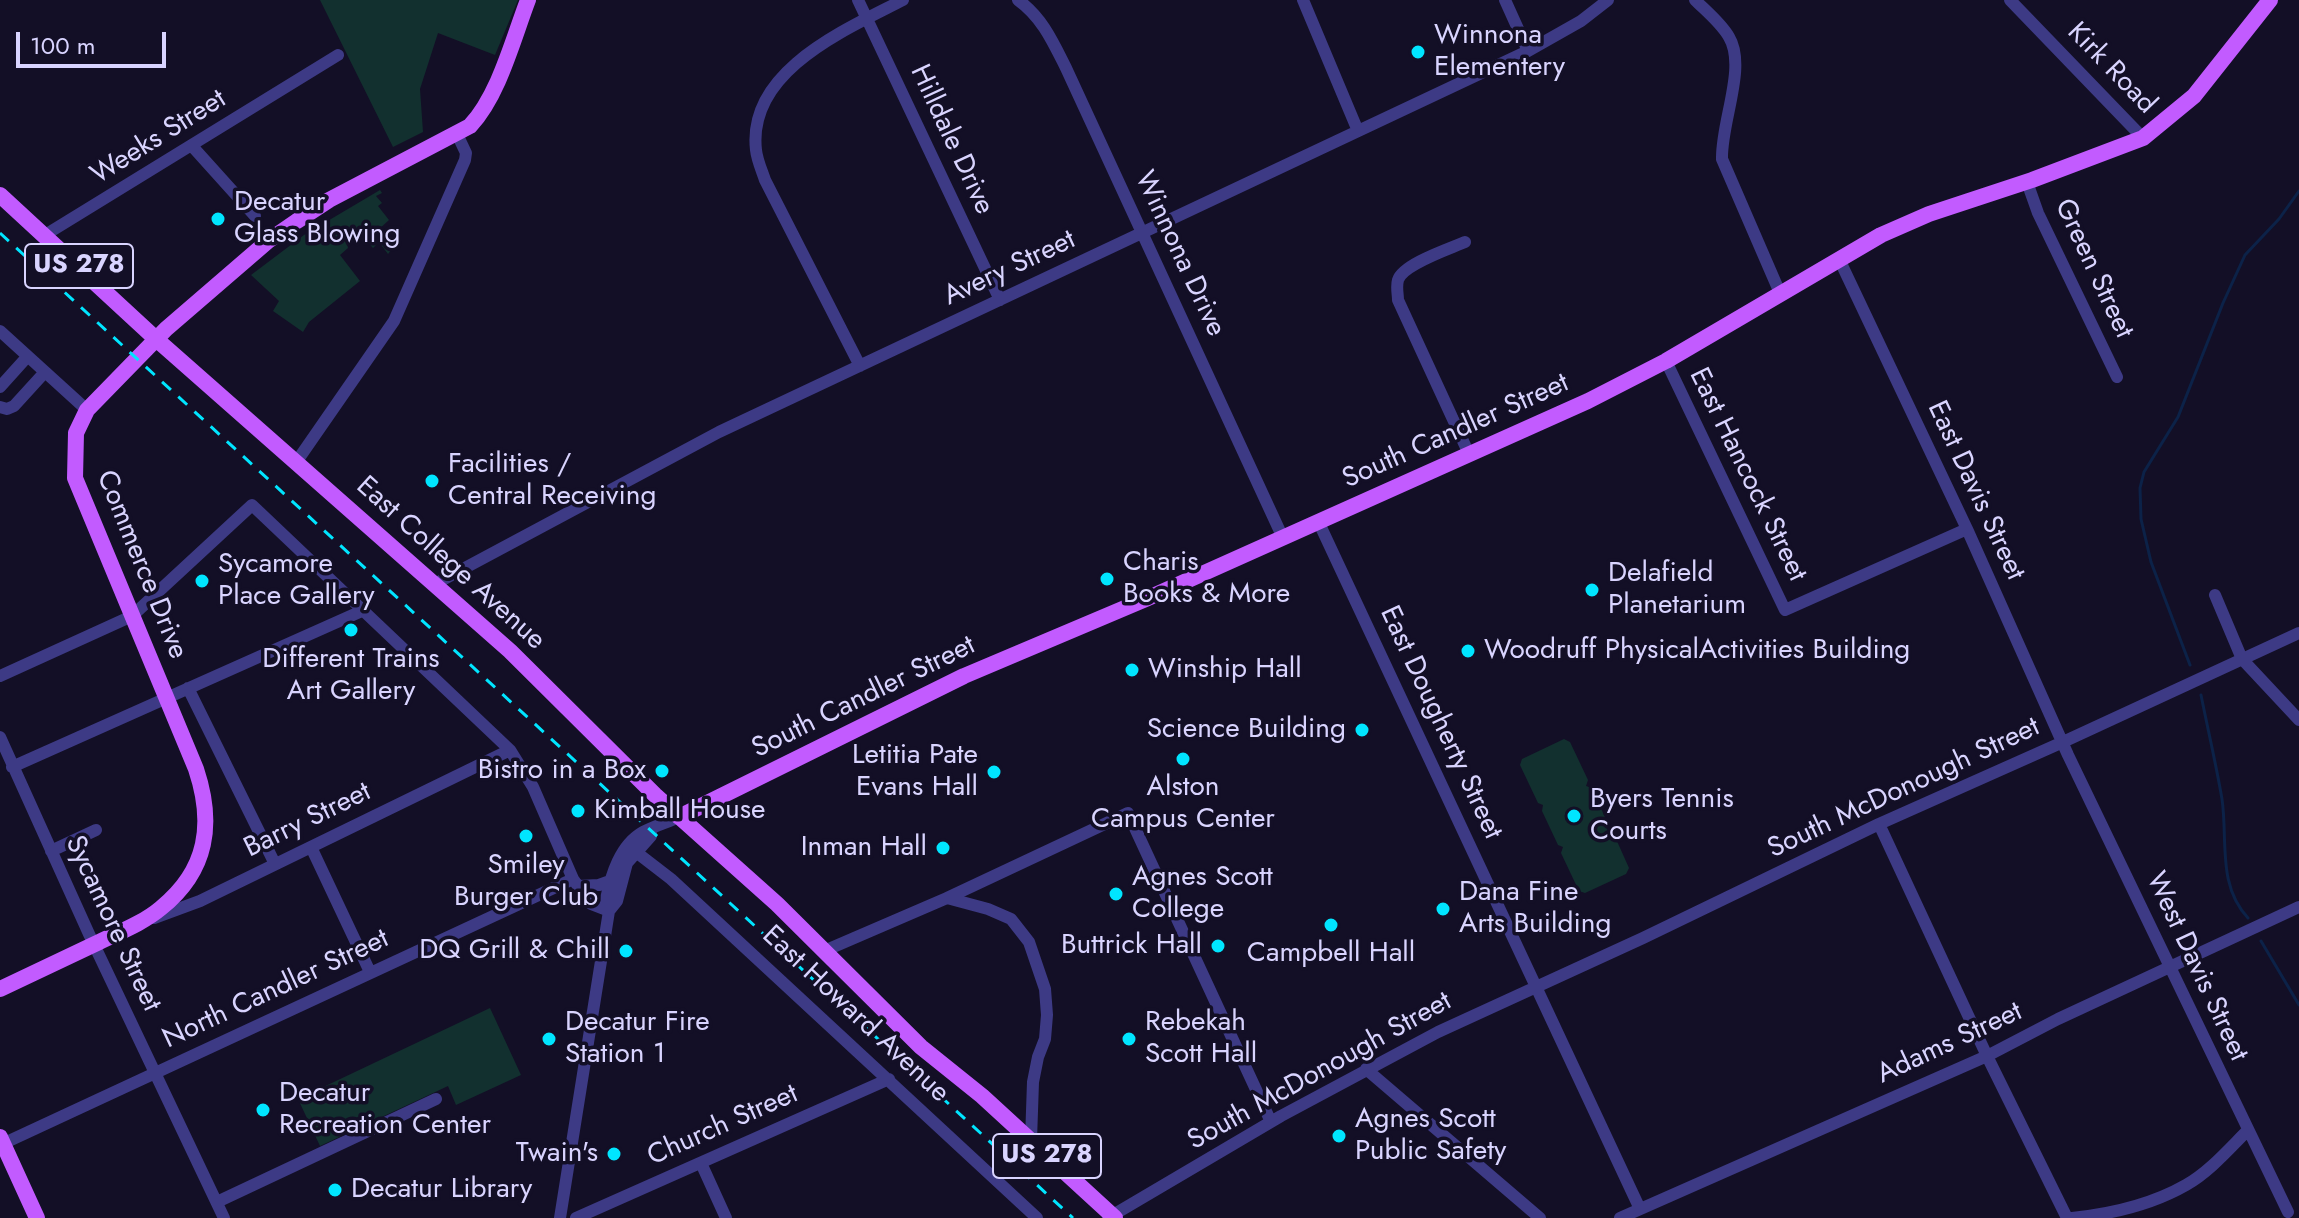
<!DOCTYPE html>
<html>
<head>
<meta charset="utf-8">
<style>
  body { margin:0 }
  #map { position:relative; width:2299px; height:1218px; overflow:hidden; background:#130f26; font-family:Jost,sans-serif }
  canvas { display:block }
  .scale { position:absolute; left:16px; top:32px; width:150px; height:36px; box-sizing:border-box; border:4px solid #d9d4ff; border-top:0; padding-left:10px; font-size:24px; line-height:28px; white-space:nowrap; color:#d9d4ff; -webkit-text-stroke:6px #130f26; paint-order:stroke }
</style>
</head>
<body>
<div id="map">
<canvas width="2299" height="1218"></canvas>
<div class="scale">100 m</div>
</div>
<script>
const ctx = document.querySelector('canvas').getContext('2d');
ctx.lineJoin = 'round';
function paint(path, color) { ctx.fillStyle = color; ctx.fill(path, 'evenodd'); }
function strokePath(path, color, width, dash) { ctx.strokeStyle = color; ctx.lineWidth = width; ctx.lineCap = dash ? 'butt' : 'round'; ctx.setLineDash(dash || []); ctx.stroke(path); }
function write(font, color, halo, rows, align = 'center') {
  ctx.font = font + ' Jost,sans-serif'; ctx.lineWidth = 7; ctx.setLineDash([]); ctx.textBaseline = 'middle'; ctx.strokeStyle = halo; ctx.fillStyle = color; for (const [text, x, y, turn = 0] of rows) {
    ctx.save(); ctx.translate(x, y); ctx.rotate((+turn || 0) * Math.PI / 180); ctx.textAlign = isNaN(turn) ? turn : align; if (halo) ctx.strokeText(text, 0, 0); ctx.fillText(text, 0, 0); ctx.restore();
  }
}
paint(new Path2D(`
  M320,0H518L495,55L438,33L420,89L423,132L393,147Z
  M380,190L382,193L376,196L382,203L378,206L389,220L377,231L392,249L388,254L379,242L373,248L356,229L344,231L348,248L340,255L360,281L309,322L303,332L273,311L279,301L251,275L304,235Z
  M1564,739L1570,742L1588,780L1586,786L1592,788L1607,822L1606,828L1612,830L1629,868L1626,874L1585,893L1579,891L1561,853L1563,847L1558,845L1542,811L1543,805L1538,803L1520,765L1522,759Z
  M490,1008L521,1075L456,1105L448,1086L320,1146L298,1099Z`), '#12302f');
strokePath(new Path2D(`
  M2190,665L2151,562L2141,519L2140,488L2144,472L2178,417L2223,303L2245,255L2279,219L2299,191
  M2201,695C2208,730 2216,764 2222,799C2228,840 2217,885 2248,918
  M2261,941L2299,1005`), '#0c2248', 3);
strokePath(new Path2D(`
  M858,0L1000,300
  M1018,0C1042,17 1053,42 1066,68L1283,538
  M1303,0L1358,131
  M1505,0L1528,51
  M1695,0C1706,11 1721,23 1729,37C1747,67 1721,122 1722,159L1780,293
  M2010,0L2143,138
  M192,146L255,216
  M2027,182L2038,213L2117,377
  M45,235L338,55
  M1465,242C1449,249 1403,264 1398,280C1396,287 1398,294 1398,300L1469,454
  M1840,261L1967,529L2068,755L2288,1212
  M0,331L87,410
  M1666,361L1785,610L1967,529
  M860,366L765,180C762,171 757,160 756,150C747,71 845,30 903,0
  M0,387L27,357
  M0,407L7,409L14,406L45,372
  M297,461L394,321L465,160L466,153L457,134
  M1319,523L1640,1209
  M433,585L719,432L1528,51L1581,21L1608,0
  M2215,595L2242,659L2299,720
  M0,676L132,616L252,505L510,750L533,787L573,879L591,904L609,911
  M188,688L275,864
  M0,737L89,934L224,1218
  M12,767L364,610
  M1879,824L1987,1056L2067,1218
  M311,847L370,972
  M51,851L96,830
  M636,852L671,879L1037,1218
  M578,886L599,885L610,881
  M947,898L1128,813L1271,1122
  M611,905L606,899C611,875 620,845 643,832C654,826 668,822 679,817
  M154,918L200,901L510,750
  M824,951L947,898L988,909L1011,919L1029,942L1045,989L1047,1015L1045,1039L1038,1057L1033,1082L1031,1140
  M1366,1069L1540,1218
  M0,1145L573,879
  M701,1163L726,1218
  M217,1202L436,1099
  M560,1218L609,911L617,901L627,863L651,836V830
  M576,1218L889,1079
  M1108,1218L1281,1116L1438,1032L1643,938L1879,824L2063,742L2299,633
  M1620,1218L1987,1056L2058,1019L2299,907
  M2072,1218C2111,1214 2151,1205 2186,1185C2209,1172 2228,1150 2247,1131`), '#3d3a85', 12);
strokePath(new Path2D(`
  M0,195L156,339L510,651L655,795L777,904L921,1047L982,1096L1115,1218
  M679,817L964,676L1146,599L1588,401L1666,361L1881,235L1929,214L2032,180L2143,138L2194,96L2270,0
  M0,989C32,974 64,959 95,944C117,933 142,924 161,908C208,870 214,823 196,769L75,478L76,433L87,410L166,329L268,241L297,221L329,200L470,126C499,95 513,39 528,0
  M0,1137L37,1218`), '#c25bff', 16);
strokePath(new Path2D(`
  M0,233L1073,1218`), '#00e5ff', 3, [12, 10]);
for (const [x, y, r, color] of [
  [1418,52,8,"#00e5ff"],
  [218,219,8,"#00e5ff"],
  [432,481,8,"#00e5ff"],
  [1107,579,8,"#00e5ff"],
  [202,581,8,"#00e5ff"],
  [1592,590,8,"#00e5ff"],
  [351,630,8,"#00e5ff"],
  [1468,651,8,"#00e5ff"],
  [1132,670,8,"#00e5ff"],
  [1362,730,8,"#00e5ff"],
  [1183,759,8,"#00e5ff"],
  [662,771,8,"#00e5ff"],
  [994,772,8,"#00e5ff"],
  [578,811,8,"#00e5ff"],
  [1574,816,8,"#00e5ff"],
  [526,836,8,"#00e5ff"],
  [943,848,8,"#00e5ff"],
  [1116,894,8,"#00e5ff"],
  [1443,909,8,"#00e5ff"],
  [1331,925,8,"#00e5ff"],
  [1218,946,8,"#00e5ff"],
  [626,951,8,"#00e5ff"],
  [549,1039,8,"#00e5ff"],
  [1129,1039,8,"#00e5ff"],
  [263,1110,8,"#00e5ff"],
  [1339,1136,8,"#00e5ff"],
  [614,1154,8,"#00e5ff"],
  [335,1190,8,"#00e5ff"]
]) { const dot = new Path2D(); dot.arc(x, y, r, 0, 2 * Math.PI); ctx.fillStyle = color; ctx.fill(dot); strokePath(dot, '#130f26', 3); }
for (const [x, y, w] of [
  [79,266,108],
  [1047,1156,108]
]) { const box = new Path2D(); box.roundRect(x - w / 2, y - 22, w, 44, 6); ctx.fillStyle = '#130f26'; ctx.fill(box); strokePath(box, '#d9d4ff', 2); }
write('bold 26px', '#d9d4ff', null, [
  ["US 278",79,266],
  ["US 278",1047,1156]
]);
write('28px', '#d9d4ff', '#130f26', [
  ["Winnona",1434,36],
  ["Elementery",1434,68],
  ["Decatur",234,203],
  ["Glass Blowing",234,235],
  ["Facilities /",448,465],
  ["Central Receiving",448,497],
  ["Charis",1123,563],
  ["Books & More",1123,595],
  ["Sycamore",218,565],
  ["Place Gallery",218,597],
  ["Delafield",1608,574],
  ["Planetarium",1608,606],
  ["Woodruff PhysicalActivities Building",1484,651],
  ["Different Trains",351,660,"center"],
  ["Art Gallery",351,692,"center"],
  ["Winship Hall",1148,670],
  ["Science Building",1346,730,"right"],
  ["Letitia Pate",978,756,"right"],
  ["Evans Hall",978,788,"right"],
  ["Bistro in a Box",646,771,"right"],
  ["Alston",1183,788,"center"],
  ["Campus Center",1183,820,"center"],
  ["Byers Tennis",1590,800],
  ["Courts",1590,832],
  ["Kimball House",594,811],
  ["Inman Hall",927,848,"right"],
  ["Smiley",526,866,"center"],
  ["Burger Club",526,898,"center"],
  ["Agnes Scott",1132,878],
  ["College",1132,910],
  ["Dana Fine",1459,893],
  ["Arts Building",1459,925],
  ["Buttrick Hall",1202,946,"right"],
  ["DQ Grill & Chill",610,951,"right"],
  ["Campbell Hall",1331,954,"center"],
  ["Decatur Fire",565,1023],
  ["Station 1",565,1055],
  ["Rebekah",1145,1023],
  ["Scott Hall",1145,1055],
  ["Decatur",279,1094],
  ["Recreation Center",279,1126],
  ["Agnes Scott",1355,1120],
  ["Public Safety",1355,1152],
  ["Twain's",598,1154,"right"],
  ["Decatur Library",351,1190]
], 'left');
write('28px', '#d9d4ff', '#130f26', [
  ["Kirk Road",2111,69,46],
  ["Weeks Street",159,138,-32],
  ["Hilldale Drive",951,140,65],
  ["Winnona Drive",1179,254,65],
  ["Avery Street",1010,269,-25],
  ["Green Street",2093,269,65],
  ["South Candler Street",1456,432,-24],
  ["East Hancock Street",1747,475,64],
  ["East Davis Street",1975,491,65],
  ["East College Avenue",450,564,42],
  ["Commerce Drive",141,565,68],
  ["South Candler Street",864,698,-26],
  ["East Dougherty Street",1440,723,65],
  ["South McDonough Street",1904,789,-25],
  ["Barry Street",308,821,-26],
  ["Sycamore Street",112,924,65],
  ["West Davis Street",2196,967,65],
  ["North Candler Street",276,990,-25],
  ["East Howard Avenue",855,1015,43],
  ["Adams Street",1950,1044,-25],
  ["South McDonough Street",1320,1072,-29],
  ["Church Street",723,1126,-24]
]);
</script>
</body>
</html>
